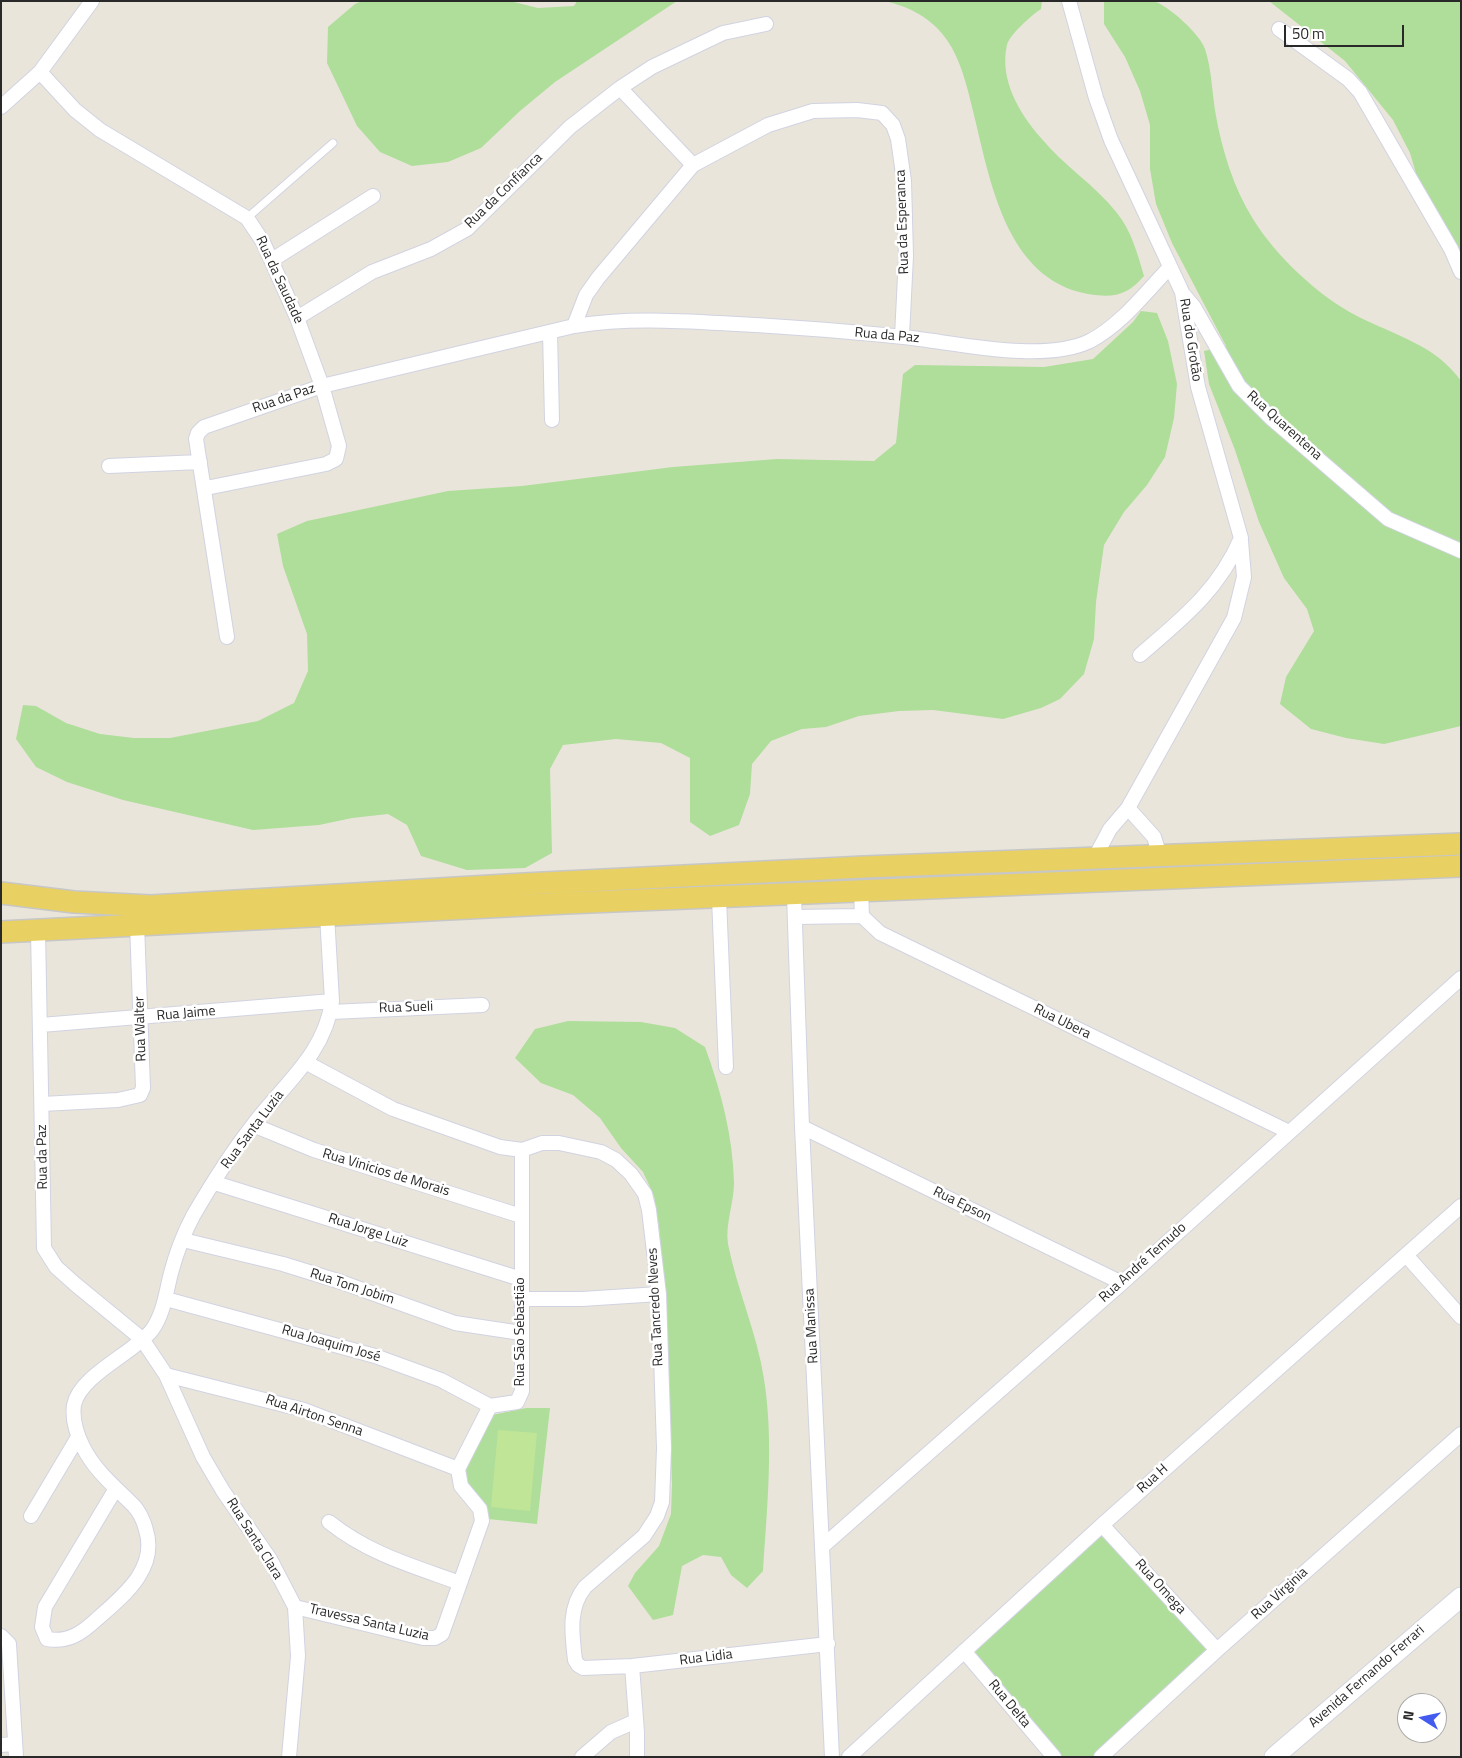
<!DOCTYPE html>
<html>
<head>
<meta charset="utf-8">
<style>
  body { margin:0 }
  #map { position:relative; width:1462px; height:1758px; overflow:hidden; background:#eae5db; font-family:"Titillium Web",sans-serif }
  canvas { display:block }
  .frame { position:absolute; inset:0; border:2px solid #292929; pointer-events:none }
  .north { position:absolute; left:1397px; top:1693px; width:50px; height:50px; box-sizing:border-box; background:#fff; border:1px solid #a9a9a9; border-radius:50%; rotate:280deg; font-size:14px; font-weight:700; line-height:20px; text-align:center; color:#292929 }
  .north::after { content:''; display:block; margin:auto; width:18px; height:22px; background:#435bef; clip-path:polygon(50% 0,100% 100%,50% 72%,0 100%) }
  .scale { position:absolute; left:1284px; top:25px; width:120px; height:22px; box-sizing:border-box; border:2px solid #292929; border-top:0; padding-left:6px; font-size:15px; line-height:18px; white-space:nowrap; color:#292929; -webkit-text-stroke:4px #fff; paint-order:stroke }
</style>
</head>
<body>
<div id="map">
<canvas width="1462" height="1758"></canvas>
<div class="frame"></div>
<div class="north">N</div>
<div class="scale">50 m</div>
</div>
<script>
const ctx = document.querySelector('canvas').getContext('2d');
ctx.lineJoin = 'round';
function paint(path, color) { ctx.fillStyle = color; ctx.fill(path, 'evenodd'); }
function strokePath(path, color, width, dash) { ctx.strokeStyle = color; ctx.lineWidth = width; ctx.lineCap = dash ? 'butt' : 'round'; ctx.setLineDash(dash || []); ctx.stroke(path); }
function write(font, color, halo, rows, align = 'center') {
  ctx.font = font + ' "Titillium Web",sans-serif'; ctx.lineWidth = 5; ctx.setLineDash([]); ctx.textBaseline = 'middle'; ctx.strokeStyle = halo; ctx.fillStyle = color; for (const [text, x, y, turn = 0] of rows) {
    ctx.save(); ctx.translate(x, y); ctx.rotate((+turn || 0) * Math.PI / 180); ctx.textAlign = isNaN(turn) ? turn : align; if (halo) ctx.strokeText(text, 0, 0); ctx.fillText(text, 0, 0); ctx.restore();
  }
}
paint(new Path2D(`
  M362,1H510L538,8L574,6L577,1H677L555,82L520,111L481,148L448,162L412,166L380,152L357,126L327,63L328,27L355,4Z
  M884,1H1042L1041,9C1032,15 1010,34 1007,45C999,79 1019,113 1041,138C1063,165 1095,185 1117,213C1131,230 1138,255 1144,276C1127,296 1113,298 1088,294C1005,279 990,179 973,111C967,87 961,60 947,40C933,19 909,6 884,1Z
  M1104,1C1119,1 1138,0 1153,1C1168,5 1200,34 1205,49C1212,70 1212,94 1216,116C1222,150 1234,189 1253,219C1275,255 1318,296 1357,316C1394,335 1436,345 1461,381V726L1384,744L1346,738L1311,729L1280,704L1286,677L1314,631L1307,609L1284,578L1259,522L1235,450L1209,384L1204,351L1226,346L1172,243L1156,204L1150,169V125L1140,91L1125,57L1104,24Z
  M1269,1H1461V278L1452,266L1433,231L1410,153L1393,120L1345,61Z
  M1141,311L1157,313L1168,341L1177,384L1174,418L1165,457L1147,485L1124,512L1104,545L1096,602L1094,639L1084,674L1060,699L1041,708L1003,719L933,710L899,711L859,716L826,727L802,729L771,741L752,764L750,794L739,825L710,836L690,822V758L661,743L616,739L563,745L550,769L552,853L525,868L467,870L421,856L407,825L388,814L352,818L319,825L253,830L123,800L67,782L36,767L16,739L23,705L36,706L66,723L100,734L134,738H170L258,721L294,703L308,671L307,634L283,566L277,534L307,521L448,491L522,486L673,467L777,459L874,461L896,443L903,374L915,365L1044,367L1093,359L1133,322Z
  M568,1021L641,1022L675,1028L705,1047C721,1091 733,1136 734,1183C734,1203 725,1224 728,1244C737,1290 757,1333 764,1379C774,1442 767,1508 763,1571L747,1588L731,1575L721,1557L703,1555L682,1566L673,1615L653,1620L628,1586L635,1573L659,1546L671,1514L672,1484L667,1358L659,1227L654,1196L643,1172L621,1148L600,1118L573,1095L541,1083L515,1058L535,1029Z
  M526,1408H550L537,1524L488,1519L468,1488L465,1476L466,1470L492,1415Z
  M1102,1525L1217,1650L1101,1757H1054L964,1651Z`), '#aede9a');
paint(new Path2D(`
  M498,1430L537,1433L530,1511L491,1507Z`), '#c0e597');
const service = new Path2D(`
  M247,218L333,143`);
const minor = new Path2D(`
  M1069,1L1096,98L1111,140L1182,292L1198,387L1241,538C1219,590 1182,619 1140,655
  M1279,29L1348,79L1360,92L1451,249L1461,272
  M40,72L75,110L100,130L247,218L263,242L297,318L322,386L339,446L336,459L326,464L206,488
  M620,88L693,165
  M1,107L40,72L92,1
  M272,260L373,196
  M1184,295L1194,307L1239,386L1272,419L1388,519L1461,551
  M297,318L372,272L431,249L467,229L570,127L620,88L652,67L723,33L766,24
  M574,326L586,295L598,278L693,165L768,125L813,111L857,110L882,113L893,125L898,139L904,181L906,256L902,336
  M550,332L552,420
  M109,466L200,462
  M227,637L196,439L198,433L204,427L322,386L574,326C629,317 682,321 737,324C792,327 847,331 903,337C954,342 1042,364 1090,341C1121,325 1146,292 1170,267
  M1128,808L1154,837L1160,856
  M1094,859L1110,829L1128,808L1234,618L1244,577L1241,541
  M861,890L862,916L880,933L1289,1132
  M794,895L802,1127L832,1757
  M719,898L726,1067
  M795,917L862,916
  M38,930L44,1248L56,1267L75,1284L142,1339L166,1375L203,1457L223,1491L270,1559L295,1607L298,1656L289,1757
  M331,1012L482,1005
  M41,1025L332,1001
  M307,1063L393,1109L500,1147L522,1150L542,1143H559L601,1152L616,1160L631,1174L645,1194L649,1210L659,1294L664,1448L662,1502L657,1516L644,1536L585,1587C568,1608 572,1634 575,1660L578,1665L583,1668L632,1666L828,1644
  M42,1104L118,1100L140,1095L143,1088L137,924
  M253,1125L314,1150L521,1216
  M802,1127L1122,1283
  M215,1183L521,1279
  M183,1240L283,1264L341,1282L455,1323L521,1333
  M1406,1255L1461,1317
  M166,1299L375,1356L441,1380L490,1406
  M522,1299H582L659,1294
  M166,1375L304,1410L458,1469
  M115,1490L45,1607L42,1627L47,1639C68,1643 82,1633 97,1619C123,1596 158,1569 146,1530C144,1522 139,1511 133,1505C115,1487 95,1471 83,1447C77,1435 72,1419 74,1405C80,1375 134,1353 152,1330C164,1313 166,1292 171,1273C176,1254 184,1233 193,1216C211,1185 231,1153 253,1125C283,1085 325,1054 332,1001L327,915
  M31,1516L78,1437
  M329,1522C369,1554 413,1566 460,1583
  M1102,1525L1217,1650
  M823,1546L1122,1283L1461,978
  M295,1607L423,1638H435L442,1634L482,1521L480,1509L461,1486L458,1469L490,1406L517,1402L522,1391V1150
  M1,1636L9,1644L16,1757
  M964,1651L1054,1757
  M632,1666L637,1732V1757
  M1,1745L15,1744
  M582,1757L611,1732L636,1721
  M849,1757L1102,1525L1461,1206
  M1101,1757L1217,1650L1461,1434`);
const secondary = new Path2D(`
  M1274,1757L1461,1597`);
const primary = new Path2D(`
  M1,893L74,902L151,906L524,884L864,867L1461,844
  M1,932L566,903L1461,866`);
strokePath(service, '#d1d3e1', 9);
strokePath(minor, '#d1d3e1', 16);
strokePath(secondary, '#d1d3e1', 21);
strokePath(primary, '#c7c7c7', 24);
strokePath(service, '#fff', 7);
strokePath(minor, '#fff', 14);
strokePath(secondary, '#fff', 19);
strokePath(primary, '#e8d062', 21);
write('14px', '#292929', '#fff', [
  ["Rua da Confianca",504,191,-44],
  ["Rua da Esperanca",903,222,-92],
  ["Rua da Saudade",279,280,65],
  ["Rua da Paz",887,336,5],
  ["Rua do Grotão",1190,340,81],
  ["Rua da Paz",284,399,-19],
  ["Rua Quarentena",1284,426,42],
  ["Rua Sueli",406,1008,-2],
  ["Rua Jaime",186,1014,-5],
  ["Rua Ubera",1062,1022,26],
  ["Rua Walter",141,1029,-92],
  ["Rua Santa Luzia",253,1130,-53],
  ["Rua da Paz",43,1157,-91],
  ["Rua Vinicios de Morais",386,1173,17],
  ["Rua Epson",962,1205,26],
  ["Rua Jorge Luiz",368,1231,18],
  ["Rua André Temudo",1143,1263,-42],
  ["Rua Tom Jobim",352,1287,18],
  ["Rua Tancredo Neves",656,1307,-93],
  ["Rua Manissa",812,1326,-93],
  ["Rua Sāo Sebastiāo",521,1332,-90],
  ["Rua Joaquim José",331,1344,16],
  ["Rua Airton Senna",314,1416,19],
  ["Rua H",1153,1479,-42],
  ["Rua Santa Clara",254,1539,58],
  ["Rua Omega",1160,1587,48],
  ["Rua Virginia",1280,1594,-42],
  ["Travessa Santa Luzia",369,1623,13],
  ["Rua Lidia",706,1658,-7],
  ["Avenida Fernando Ferrari",1367,1677,-41],
  ["Rua Delta",1009,1704,50]
]);
</script>
</body>
</html>
